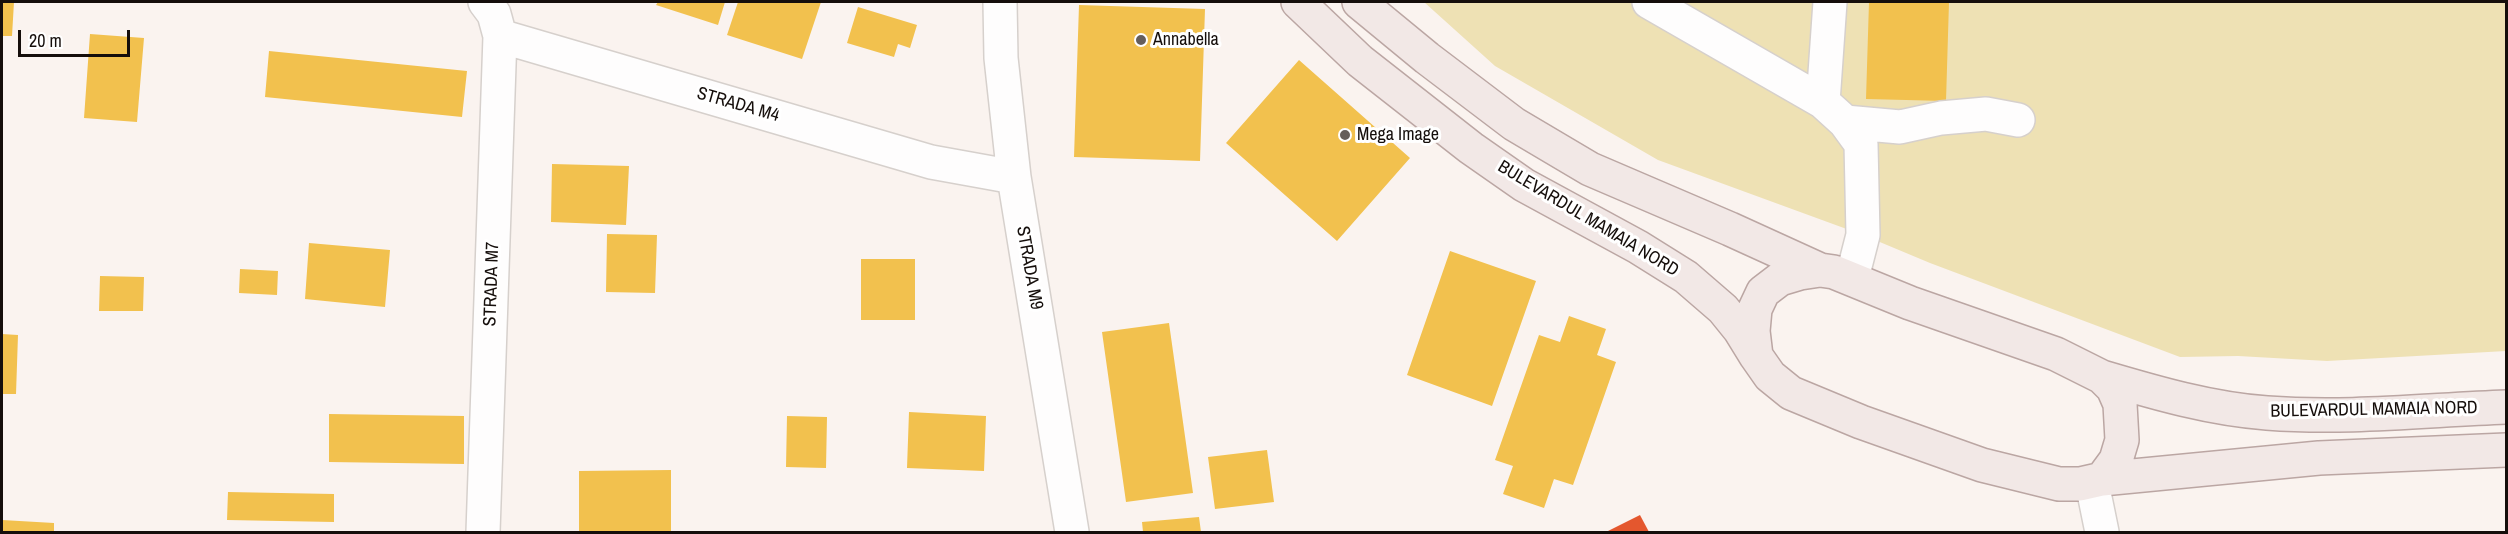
<!DOCTYPE html>
<html>
<head>
<meta charset="utf-8">
<style>
  body { margin:0 }
  #map { position:relative; width:2508px; height:534px; overflow:hidden; background:#faf3ef; font-family:"Archivo Narrow",sans-serif }
  canvas { display:block }
  .frame { position:absolute; inset:0; border:3px solid #150e0b; pointer-events:none }
  .scale { position:absolute; left:18px; top:30px; width:112px; height:27px; box-sizing:border-box; border:3px solid #150e0b; border-top:0; padding-left:8px; font-size:18px; line-height:21px; white-space:nowrap; color:#150e0b; -webkit-text-stroke:4px #fff; paint-order:stroke }
</style>
</head>
<body>
<div id="map">
<canvas width="2508" height="534"></canvas>
<div class="frame"></div>
<div class="scale">20 m</div>
</div>
<script>
const ctx = document.querySelector('canvas').getContext('2d');
ctx.lineJoin = 'round';
function paint(path, color) { ctx.fillStyle = color; ctx.fill(path, 'evenodd'); }
function strokePath(path, color, width, dash) { ctx.strokeStyle = color; ctx.lineWidth = width; ctx.lineCap = dash ? 'butt' : 'round'; ctx.setLineDash(dash || []); ctx.stroke(path); }
function write(font, color, halo, rows, align = 'center') {
  ctx.font = font + ' "Archivo Narrow",sans-serif'; ctx.lineWidth = 6; ctx.setLineDash([]); ctx.textBaseline = 'middle'; ctx.strokeStyle = halo; ctx.fillStyle = color; for (const [text, x, y, turn = 0] of rows) {
    ctx.save(); ctx.translate(x, y); ctx.rotate((+turn || 0) * Math.PI / 180); ctx.textAlign = isNaN(turn) ? turn : align; if (halo) ctx.strokeText(text, 0, 0); ctx.fillText(text, 0, 0); ctx.restore();
  }
}
paint(new Path2D(`
  M1424,2H2506V351L2327,361L2238,356L2180,357L1930,263L1863,235L1658,160L1495,66Z`), '#eee1b4');
paint(new Path2D(`
  M2,2H14L12,36H2Z
  M658,2H725L718,25L656,5Z
  M738,2H821L802,59L727,35Z
  M1869,2H1949L1946,101L1866,99Z
  M1079,5L1205,9L1200,161L1074,157Z
  M858,7L917,25L910,48L898,44L894,57L847,43Z
  M90,34L144,38L137,122L84,118Z
  M269,51L467,71L462,117L265,97Z
  M1299,60L1410,158L1337,241L1226,143Z
  M552,164L629,166L626,225L551,222Z
  M607,234L657,235L655,293L606,292Z
  M309,243L390,250L385,307L305,299Z
  M1450,251L1536,281L1492,406L1407,375Z
  M861,259H915V320H861Z
  M240,269L278,271L277,295L239,293Z
  M100,276L144,277L143,311H99Z
  M1569,316L1606,329L1597,355L1616,362L1573,485L1554,479L1544,508L1503,494L1513,466L1495,460L1539,335L1560,342Z
  M1169,323L1193,493L1126,502L1102,332Z
  M2,334L18,335L16,394H2Z
  M909,412L986,416L984,471L907,468Z
  M329,414L464,416V464L329,462Z
  M787,416L827,417L826,468L786,467Z
  M1267,450L1274,502L1215,509L1208,457Z
  M671,470V532H579V471Z
  M228,492L334,494V522L227,520Z
  M1199,517L1201,532H1143L1142,522Z
  M2,520L54,523V532H2Z`), '#f2c14e');
paint(new Path2D(`
  M1640,515L1649,532H1606Z`), '#e4572e');
const minor = new Path2D(`
  M1000,2L1001,58L1014,177L1072,532
  M1649,2L1823,102
  M1830,2L1823,102L1845,122L1861,144L1863,235L1852,278
  M500,36L931,162L1014,177
  M1845,122L1900,127L1941,118L1986,114L2018,120
  M2092,483L2102,532
  M483,532L500,36L494,14L485,2`);
const major = new Path2D(`
  M1298,2L1360,61L1471,148L1524,185L1638,247L1686,277L1723,309L1740,330L1756,356L1770,376L1791,393L1861,422L1982,465L2059,484H2080L2102,479L2116,460L2122,440L2120,404L2113,388L2102,377L2056,354L1910,303L1834,272L1820,270L1800,273L1780,279L1763,292L1755,309L1753,331L1756,356
  M1359,2L1427,58L1514,124L1590,169L1730,229L1820,270
  M2102,377C2156,393 2211,409 2267,413C2347,419 2427,410 2506,407
  M2102,479L2319,458L2506,450`);
strokePath(minor, '#d6d0cc', 36);
strokePath(major, '#bba6a3', 36);
strokePath(minor, '#fefdfd', 33);
strokePath(major, '#f2e8e6', 33);
for (const [x, y, r, color] of [
  [1141,40,6,"#655e5b"],
  [1345,135,6,"#655e5b"]
]) { const dot = new Path2D(); dot.arc(x, y, r, 0, 2 * Math.PI); ctx.fillStyle = color; ctx.fill(dot); strokePath(dot, '#fff', 2); }
write('18px', '#150e0b', '#fff', [
  ["Annabella",1153,40],
  ["Mega Image",1357,135]
], 'left');
write('18px', '#150e0b', '#fff', [
  ["STRADA M4",738,105,16],
  ["BULEVARDUL MAMAIA NORD",1588,219,31],
  ["STRADA M9",1029,268,80],
  ["STRADA M7",492,284,-88],
  ["BULEVARDUL MAMAIA NORD",2374,410,-1]
]);
</script>
</body>
</html>
